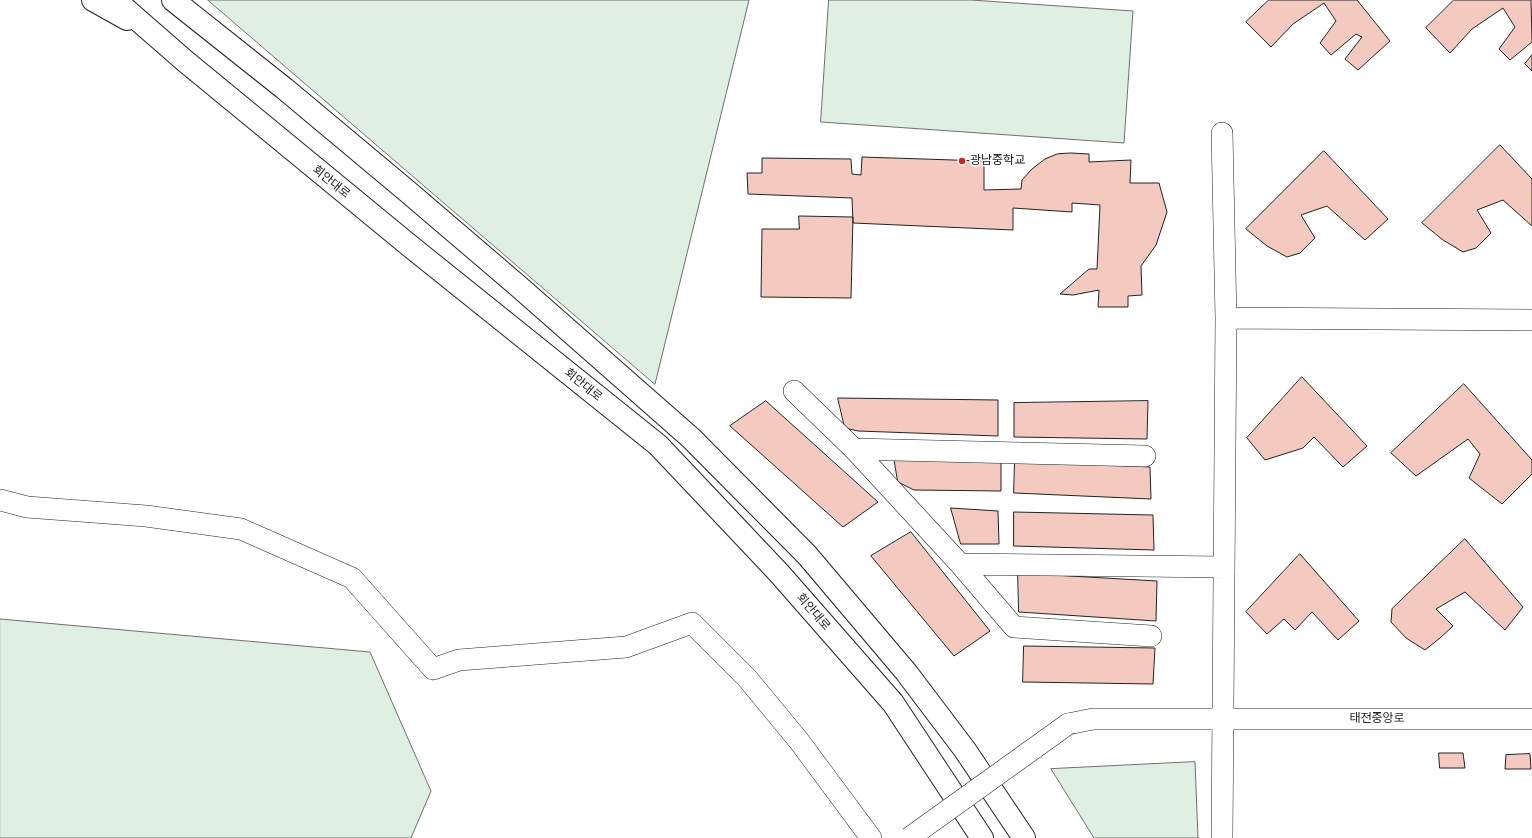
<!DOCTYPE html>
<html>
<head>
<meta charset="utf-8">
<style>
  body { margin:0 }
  canvas { display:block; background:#fff }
</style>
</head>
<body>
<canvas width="1532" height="838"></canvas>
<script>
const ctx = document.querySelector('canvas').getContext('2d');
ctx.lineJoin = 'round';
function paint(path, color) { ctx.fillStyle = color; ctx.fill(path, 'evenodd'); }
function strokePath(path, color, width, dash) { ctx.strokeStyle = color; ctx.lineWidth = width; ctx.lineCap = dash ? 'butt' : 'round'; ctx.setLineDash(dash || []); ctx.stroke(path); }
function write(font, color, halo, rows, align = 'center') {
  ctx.font = font + ' "PT Sans","Noto Sans KR",sans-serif'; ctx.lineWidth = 3; ctx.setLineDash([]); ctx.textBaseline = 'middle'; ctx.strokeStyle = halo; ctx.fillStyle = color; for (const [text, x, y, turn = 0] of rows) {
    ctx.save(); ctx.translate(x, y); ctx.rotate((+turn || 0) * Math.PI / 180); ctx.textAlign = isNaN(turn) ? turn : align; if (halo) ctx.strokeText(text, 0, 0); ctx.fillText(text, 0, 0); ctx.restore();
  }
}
const green = new Path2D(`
  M208,0H749L655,384Z
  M829,0H971L1133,11L1124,143L821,122Z
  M0,619L370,652L431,791L411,838H0Z
  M1195,762L1198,838H1094L1051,769Z`);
paint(green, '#e0efe3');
strokePath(green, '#6f6f6f', 1);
const building = new Path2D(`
  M1269,0H1357L1390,41L1358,70L1345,59L1362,37L1356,34L1331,55L1320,43L1336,21L1324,3L1293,24L1271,47L1246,22Z
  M1454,0H1531L1532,42L1510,60L1499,49L1515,27L1503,8L1472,29L1450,53L1426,28Z
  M1532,55V71L1525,64Z
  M1500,145L1532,179V226L1503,200L1477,210L1491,233L1476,248L1463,252L1443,240L1422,223Z
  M1324,151L1388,219L1365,240L1327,206L1301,215L1315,238L1300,253L1287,257L1267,246L1246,229Z
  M1071,153L1089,154V162L1131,160L1130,183H1159L1167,212L1156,245L1141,266L1142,295L1128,296V307H1098L1099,290L1073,295L1060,294L1089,269H1097L1100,205L1072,203V212L1013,208V230L853,223L852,198L748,194L747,173H762V158L851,159L852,174L861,175L862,157L984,161V190L1021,189L1022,180L1032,169L1045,159L1057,154Z
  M799,216L853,217L851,298L761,297L762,229H799Z
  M1302,377L1367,446L1343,467L1314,437L1303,448L1265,460L1247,438Z
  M1464,384L1532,460V474L1502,504L1469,478L1480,454L1468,439L1416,476L1391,453Z
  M838,398L998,400V436L858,431L845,428Z
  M766,401L878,502L843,527L730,426Z
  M1148,401L1147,439L1014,437V403Z
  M894,457L1001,458V491L914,490L898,482Z
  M1015,460L1150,467L1151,499L1014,493Z
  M951,508L998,511L999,544H961Z
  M1014,512L1153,515L1154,550L1014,546Z
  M911,532L990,631L954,656L871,556Z
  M1465,539L1523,607L1505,630L1465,592L1436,609L1453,626L1440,638L1425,650L1406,638L1391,622L1392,609Z
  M1300,554L1359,621L1338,640L1312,612L1295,630L1284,619L1267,634L1246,612Z
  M1018,573L1157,581L1156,621L1019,612Z
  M1024,646L1155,648L1153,684L1023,682Z
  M1439,753H1463L1465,768H1440Z
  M1530,754L1531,769H1505L1506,755Z`);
paint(building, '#f3c9c0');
strokePath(building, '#222', 1);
const minor = new Path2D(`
  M1222,133L1226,318L1222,838
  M1226,318L1532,320
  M794,391L854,449L960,564L1224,567
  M854,449L1145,456
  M0,500L27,507L146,516L241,529L352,578L433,669L459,660L626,647L692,623L747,678L799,741L871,838
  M960,564L1014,627L1151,636
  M1068,724L1093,719H1532`);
const trunk = new Path2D(`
  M93,0L127,19
  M115,0L185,61L410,246L658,445L779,573L893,703L982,838
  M173,0L285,89L407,191L517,285L691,438L807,555L906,672L965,750L1024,838`);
strokePath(minor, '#222', 22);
strokePath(trunk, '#222', 24);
strokePath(minor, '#fff', 21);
strokePath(trunk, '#fff', 22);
const minorBridge = new Path2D(`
  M909,838L1068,724`);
strokePath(minorBridge, '#222', 22, []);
strokePath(minorBridge, '#fff', 21);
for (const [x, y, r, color] of [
  [962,161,4,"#c62828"]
]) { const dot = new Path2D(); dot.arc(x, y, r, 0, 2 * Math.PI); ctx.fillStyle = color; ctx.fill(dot); strokePath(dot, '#fff', 1.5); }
write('12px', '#222', '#fff', [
  ["광남중학교",970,161]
], 'left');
write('12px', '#222', '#fff', [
  ["회안대로",331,182,39],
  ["회안대로",583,385,39],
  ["회안대로",813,612,49],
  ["태전중앙로",1377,719]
]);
</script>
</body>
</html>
